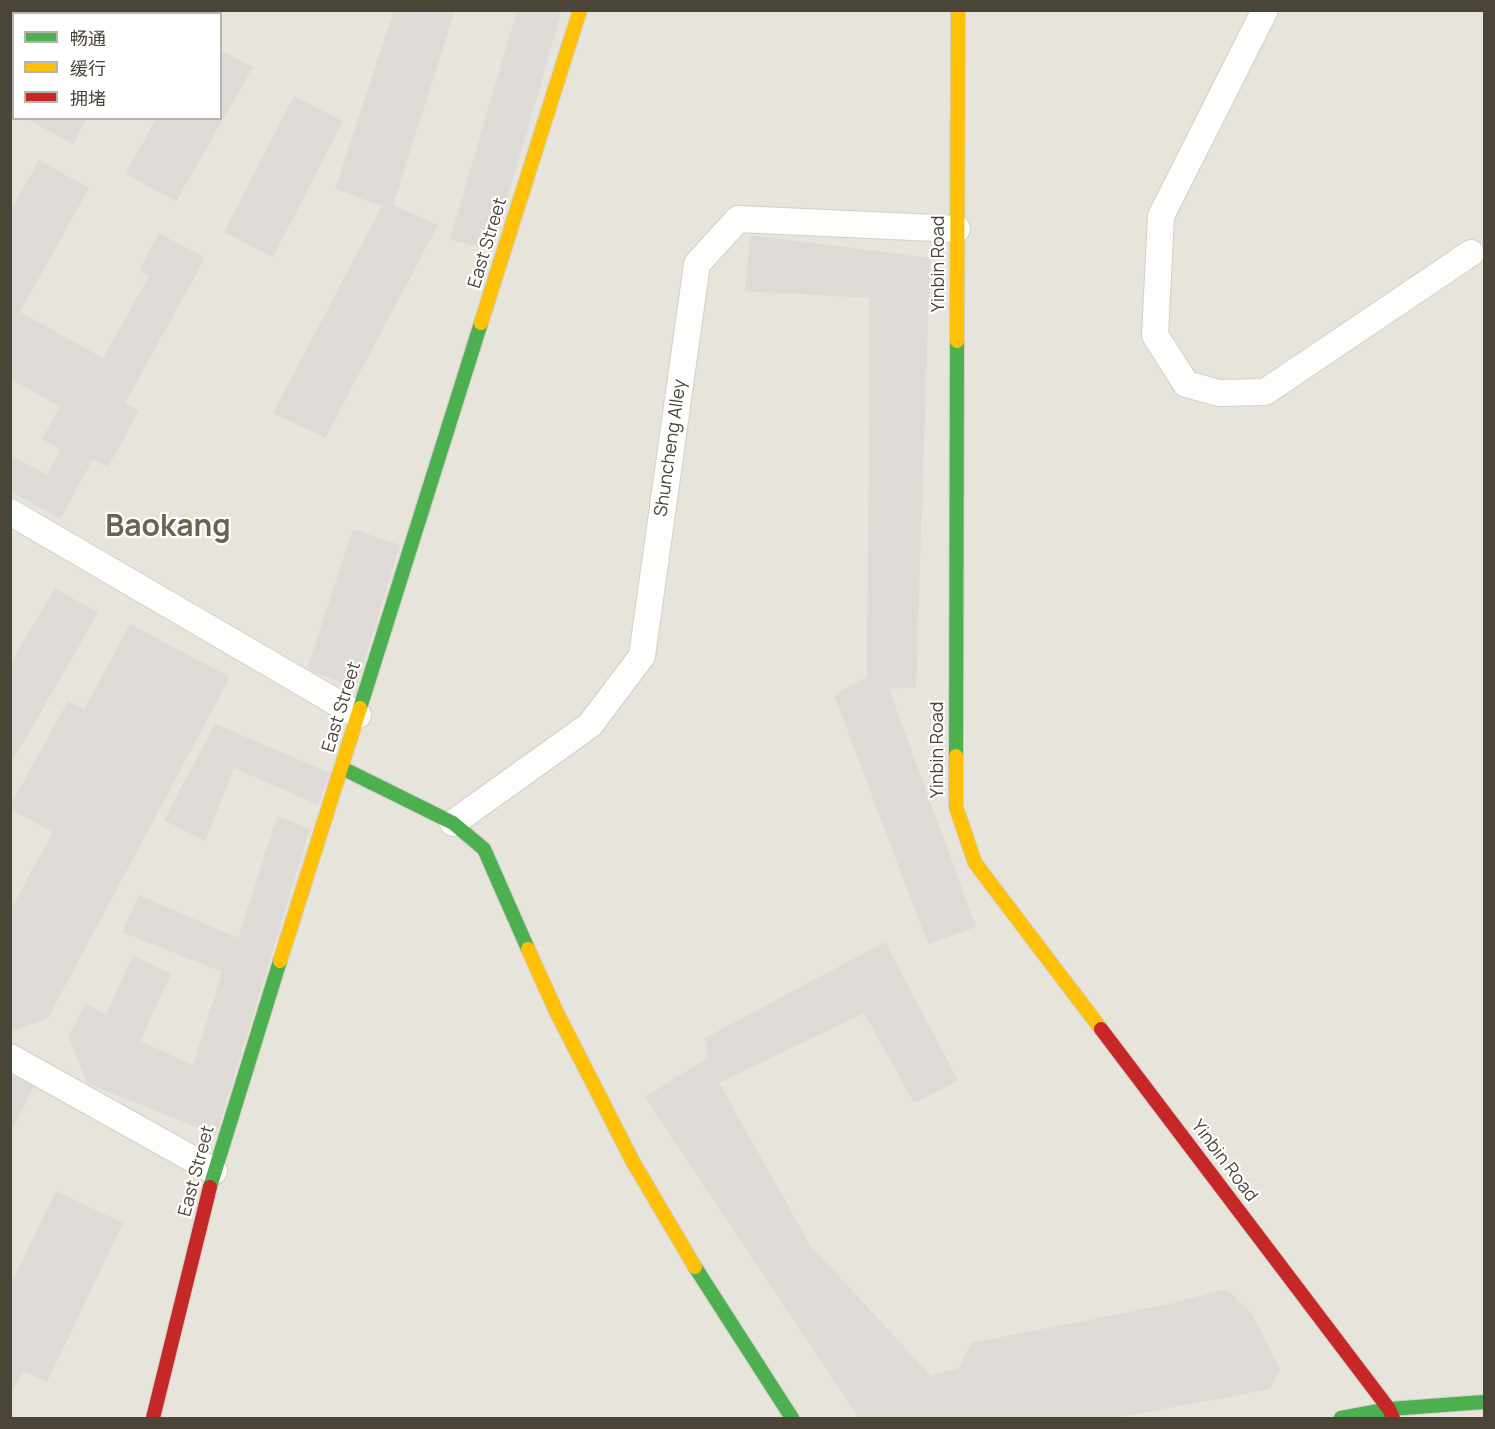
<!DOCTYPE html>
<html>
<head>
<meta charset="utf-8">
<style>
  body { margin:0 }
  #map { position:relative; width:1495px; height:1429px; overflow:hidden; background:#f4f2ee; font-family:Manrope,"Noto Sans SC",sans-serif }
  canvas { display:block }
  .frame { position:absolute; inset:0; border:12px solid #4b4439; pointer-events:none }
  .legend { position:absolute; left:12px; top:12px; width:210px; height:108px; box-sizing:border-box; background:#fff; border:2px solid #b7b4b0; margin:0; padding:8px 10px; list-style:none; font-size:18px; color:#4b4439 }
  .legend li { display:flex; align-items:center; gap:12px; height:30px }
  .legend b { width:30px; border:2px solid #b7b4b0 }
</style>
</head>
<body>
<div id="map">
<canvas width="1495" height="1429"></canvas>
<div class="frame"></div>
<ul class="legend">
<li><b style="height:8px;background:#4caf50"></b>畅通</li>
<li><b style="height:8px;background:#ffc107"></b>缓行</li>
<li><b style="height:8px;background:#c62828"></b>拥堵</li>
</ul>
</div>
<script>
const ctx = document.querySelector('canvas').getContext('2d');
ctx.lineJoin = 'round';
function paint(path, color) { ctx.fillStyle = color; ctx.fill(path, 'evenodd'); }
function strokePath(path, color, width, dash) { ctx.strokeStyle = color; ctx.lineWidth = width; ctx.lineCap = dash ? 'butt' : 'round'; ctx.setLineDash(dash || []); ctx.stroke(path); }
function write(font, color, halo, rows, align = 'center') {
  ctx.font = font + ' Manrope,sans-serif'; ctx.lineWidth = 4.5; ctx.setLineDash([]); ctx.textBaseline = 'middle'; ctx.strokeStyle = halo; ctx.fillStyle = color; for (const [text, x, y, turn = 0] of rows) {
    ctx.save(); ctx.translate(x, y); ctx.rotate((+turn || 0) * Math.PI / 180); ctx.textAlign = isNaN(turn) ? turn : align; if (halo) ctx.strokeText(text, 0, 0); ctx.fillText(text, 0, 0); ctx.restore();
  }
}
paint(new Path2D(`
  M11,11H1484V1418H11ZM14,14H220V118H14Z`), '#e7e4dc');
paint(new Path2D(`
  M84,10H144L149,14H83Z
  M394,10H455L393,205L438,225L325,438L273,413L382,206L335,189Z
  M517,10H562L492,251L450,239Z
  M220,50L253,67L176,201L125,174L157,118H220Z
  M294,96L343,121L273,257L224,232Z
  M25,118H87L73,144Z
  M39,160L89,188L20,312L103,358L149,276L139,270L159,233L205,258L125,403L139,411L108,467L93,459L60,519L10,491V459L12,456L47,475L61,450L42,439L60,407L10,379V212Z
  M750,235L930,258L916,687L889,689L976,927L928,944L834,695L867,677L870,298L745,291Z
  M353,529L400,545L356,687L307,670Z
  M55,588L98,613L10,765V664Z
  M130,624L230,677L48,1018L14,1031L10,1030V911L53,832L10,809V806L68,701L84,710Z
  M215,724L330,773L318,805L234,768L205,841L164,820Z
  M277,816L310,829L216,1135L87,1083L69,1037L85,1003L106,1015L133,955L171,974L140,1041L193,1065L222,972L122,932L139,895L238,938Z
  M885,942L958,1081L914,1103L864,1013L719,1083L810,1245L931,1376L959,1368L971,1343L1170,1304L1226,1289L1252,1314L1280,1369L1270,1389L1115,1418H859L645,1097L708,1058L705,1038Z
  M10,1075L34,1086L10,1134Z
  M56,1191L123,1223L47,1382L23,1371L10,1396V1286Z`), '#dedbd6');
const street = new Path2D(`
  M1265,10L1161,216L1155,335L1186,384L1219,393L1265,392L1471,253
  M10,512L358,715
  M453,823L590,725L642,656L697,264L738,219L957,229
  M10,1057L214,1171`);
const fast = new Path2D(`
  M360,708L481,323
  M956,756L957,341
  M342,768L453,823L484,849L528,949
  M210,1187L280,961
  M695,1267L792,1418
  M1341,1418L1389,1409L1484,1402`);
const slow = new Path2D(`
  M481,323L580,10
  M957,341L958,10
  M956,756V807L975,863L1101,1029
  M528,949L556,1011L633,1162L695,1267
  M280,961L360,708`);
const jam = new Path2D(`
  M1101,1029L1389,1409L1393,1418
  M153,1418L210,1187`);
strokePath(street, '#d2d0cb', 28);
strokePath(fast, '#d3cfc5', 16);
strokePath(slow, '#d3cfc5', 16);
strokePath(jam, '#d3cfc5', 16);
strokePath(street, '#fdfdfc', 26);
strokePath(fast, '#4caf50', 14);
strokePath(slow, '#ffc107', 14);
strokePath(jam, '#c62828', 14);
write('18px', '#4b4439', '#fff', [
  ["East Street",488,243,-73],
  ["Yinbin Road",939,264,-90],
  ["Shuncheng Alley",671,448,-82],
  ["East Street",342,707,-73],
  ["Yinbin Road",938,750,-90],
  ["Yinbin Road",1224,1161,53],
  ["East Street",197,1171,-75]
]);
write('bold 30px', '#6e6250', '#fff', [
  ["Baokang",168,528]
]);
</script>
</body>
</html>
